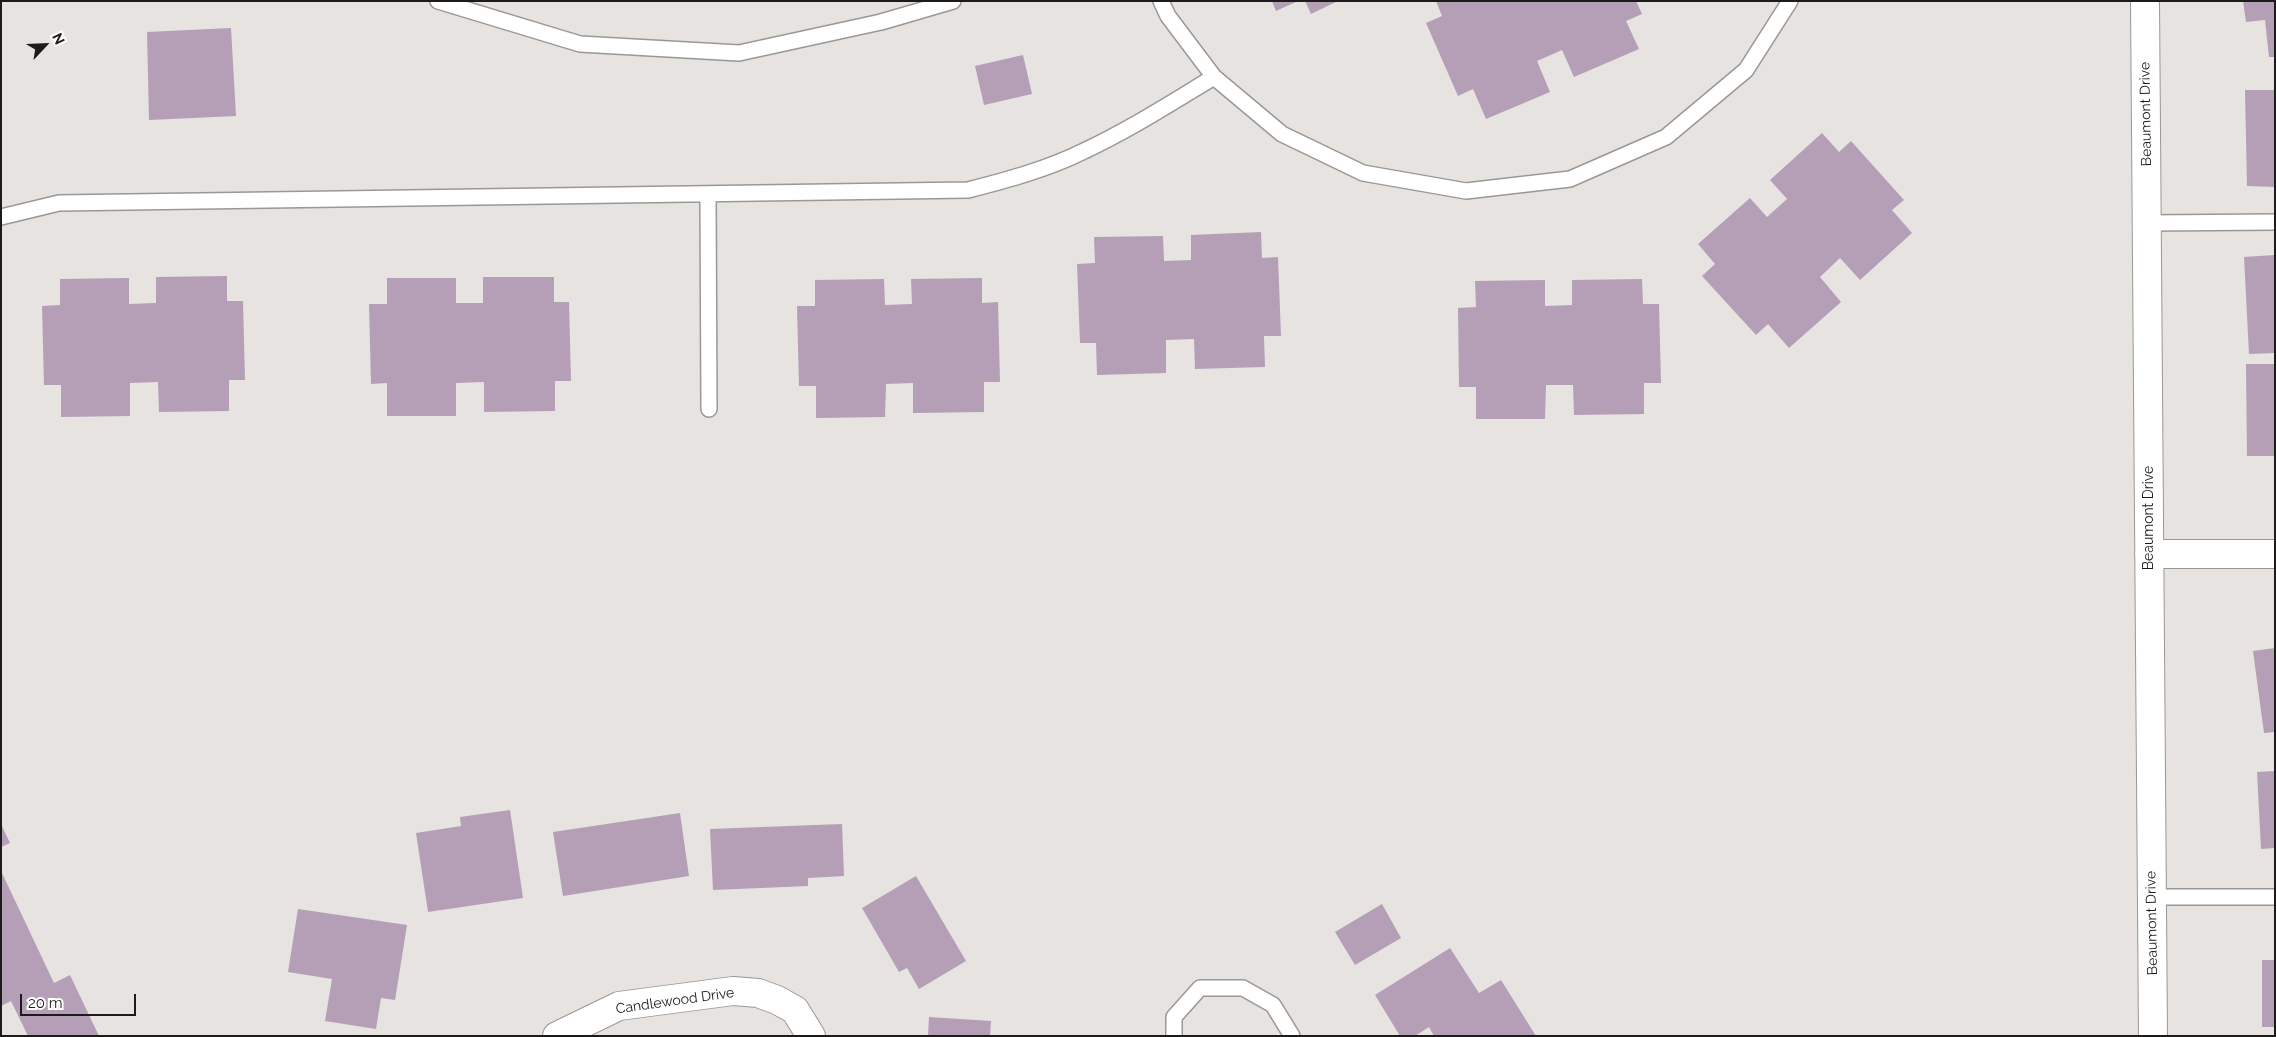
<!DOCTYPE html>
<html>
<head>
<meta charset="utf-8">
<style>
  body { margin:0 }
  #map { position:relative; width:2276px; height:1037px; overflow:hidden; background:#e6e3e0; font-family:Raleway,sans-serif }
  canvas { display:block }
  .frame { position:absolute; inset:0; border:2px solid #1c1b1a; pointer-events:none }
  .north { position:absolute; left:20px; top:20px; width:50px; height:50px; -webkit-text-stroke:4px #fff; paint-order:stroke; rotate:65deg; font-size:14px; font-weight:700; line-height:20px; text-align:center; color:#1c1b1a }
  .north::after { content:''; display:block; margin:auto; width:18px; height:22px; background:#1c1b1a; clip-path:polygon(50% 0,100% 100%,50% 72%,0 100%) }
  .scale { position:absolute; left:20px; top:994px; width:116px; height:22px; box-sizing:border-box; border:2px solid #1c1b1a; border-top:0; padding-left:6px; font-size:15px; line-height:18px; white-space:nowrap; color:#1c1b1a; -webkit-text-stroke:4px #fff; paint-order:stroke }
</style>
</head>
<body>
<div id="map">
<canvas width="2276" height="1037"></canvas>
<div class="frame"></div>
<div class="north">N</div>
<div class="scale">20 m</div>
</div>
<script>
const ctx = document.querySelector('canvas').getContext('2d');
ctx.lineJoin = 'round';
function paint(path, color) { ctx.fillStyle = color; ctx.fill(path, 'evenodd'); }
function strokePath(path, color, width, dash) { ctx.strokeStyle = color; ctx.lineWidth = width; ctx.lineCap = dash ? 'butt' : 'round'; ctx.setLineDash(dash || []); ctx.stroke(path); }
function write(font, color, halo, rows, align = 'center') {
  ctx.font = font + ' Raleway,sans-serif'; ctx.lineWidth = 4; ctx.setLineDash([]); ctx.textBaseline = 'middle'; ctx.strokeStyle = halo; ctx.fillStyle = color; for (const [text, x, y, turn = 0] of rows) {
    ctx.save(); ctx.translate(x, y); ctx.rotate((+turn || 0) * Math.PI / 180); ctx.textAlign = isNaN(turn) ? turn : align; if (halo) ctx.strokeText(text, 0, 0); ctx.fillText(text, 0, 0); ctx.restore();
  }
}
paint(new Path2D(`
  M1272,1H1298L1276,11Z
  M1305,1H1338L1311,14Z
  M1436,1H1636L1642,14L1626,21L1639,49L1574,77L1562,50L1537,61L1550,92L1486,119L1473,89L1458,96L1426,23L1442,16Z
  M2243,1H2275V57H2269L2265,20L2246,22Z
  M231,28L236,116L149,120L147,32Z
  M1023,55L1032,94L984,105L975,66Z
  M2245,90H2275V187L2247,186Z
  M1822,133L1839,152L1851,141L1904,200L1892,210L1912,233L1860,280L1840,258L1820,277L1841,302L1789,348L1768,324L1756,335L1702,276L1715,264L1698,244L1750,198L1767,217L1787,199L1770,180Z
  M1261,232L1262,258L1278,257L1281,336H1264L1265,367L1195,369L1194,339L1166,340V373L1097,375L1096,343H1080L1077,264L1095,263L1094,237L1163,236L1164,261L1191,260V235Z
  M2275,255V353L2249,354L2244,257Z
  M227,276V301H243L245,380H229V411L159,412L158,382L130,383V416L61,417V385H44L42,306L60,305V279L129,278V304L156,303V277Z
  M483,277H554V302H569L571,381H555V411L484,412V382L456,383V416H387V383L371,384L369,304H387V278H456V303H483Z
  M982,278V303L998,302L1000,382H984V412L913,413V383L886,384L885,417L816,418V386H799L797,306H815V280L884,279L885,305L912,304L911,279Z
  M1642,279L1643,304H1659L1661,383H1644V414L1574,415L1573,385H1546L1545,419H1476V387H1459L1458,308L1476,307L1475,281L1545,280V306L1572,305V280Z
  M2246,364H2275V456H2247Z
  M2275,648V732L2264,733L2253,651Z
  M2275,771V848L2261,849L2257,772Z
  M510,810L523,898L428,912L416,833L461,826L460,817Z
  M680,813L689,876L563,896L553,832Z
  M1,824L10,843L1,847Z
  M842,824L844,876L808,878V886L713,890L710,829Z
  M1,871L54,983L70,975L99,1036H28L11,1001L1,1006Z
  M916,876L966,961L919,989L907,968L899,972L862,908Z
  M1382,904L1401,938L1355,965L1335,932Z
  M298,909L407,925L395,1000L381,998L376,1029L325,1021L332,979L288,972Z
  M1450,948L1479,993L1501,980L1536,1036H1434L1429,1027L1415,1036H1400L1375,995Z
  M2262,960H2275V1027H2262Z
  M929,1017L991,1021L990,1036H928Z`), '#b59fb7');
const lane = new Path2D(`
  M438,1L580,44L739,53L881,22L953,1
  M1161,1L1168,16L1214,77L1282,134L1363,173L1466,191L1570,179L1666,137L1746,70L1790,1
  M708,195L709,409
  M1,217L59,203L968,190C1007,180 1048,169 1084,151C1129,130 1171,103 1214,77
  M2148,223L2275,222
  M2151,897H2275
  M1174,1036V1017L1200,988H1243L1273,1005L1292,1036`);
const street = new Path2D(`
  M2145,1L2153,1036
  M2149,554H2275
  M557,1036L619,1006L733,991L758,993L777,1000L795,1010L811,1036`);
strokePath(lane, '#9a9895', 18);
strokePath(street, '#9a9895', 30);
strokePath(lane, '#fff', 15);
strokePath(street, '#fff', 28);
write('14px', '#1c1b1a', '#fff', [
  ["Beaumont Drive",2146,114,-91],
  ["Beaumont Drive",2149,518,-90],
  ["Beaumont Drive",2152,923,-91],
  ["Candlewood Drive",675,1001,-8]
]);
</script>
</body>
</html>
